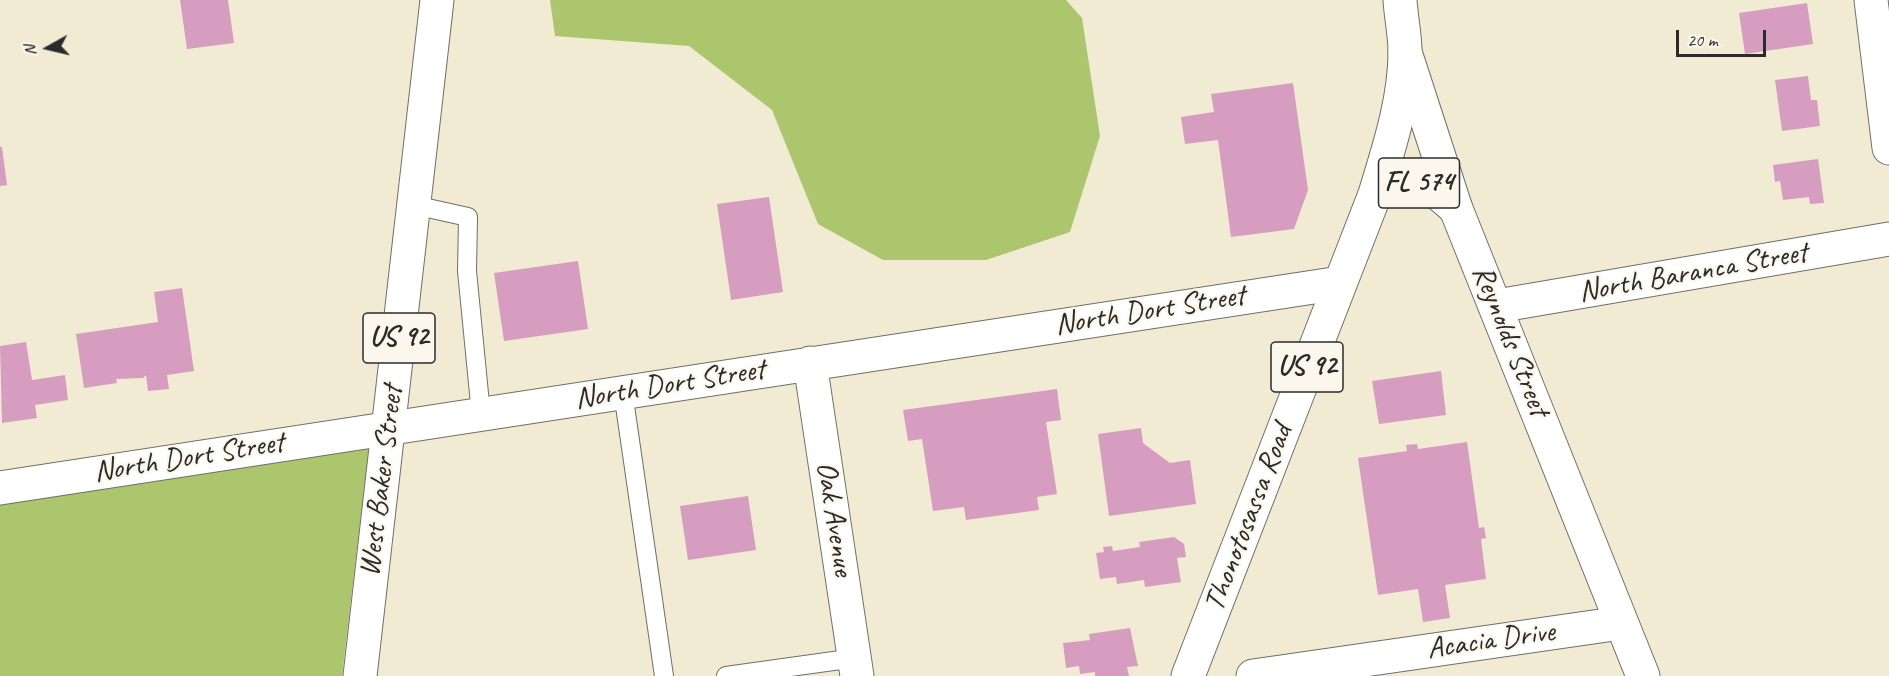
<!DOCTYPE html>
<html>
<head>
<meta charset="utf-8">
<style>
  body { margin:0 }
  #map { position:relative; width:1889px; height:676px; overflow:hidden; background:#f2ebd3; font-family:Caveat,sans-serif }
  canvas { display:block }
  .north { position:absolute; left:18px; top:18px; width:60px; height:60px; -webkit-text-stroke:4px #fbf7ec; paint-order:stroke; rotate:262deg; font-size:16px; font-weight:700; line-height:24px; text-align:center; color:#2b2b2b }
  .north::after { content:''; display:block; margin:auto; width:21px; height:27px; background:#2b2b2b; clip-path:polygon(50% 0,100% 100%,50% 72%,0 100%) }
  .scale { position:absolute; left:1676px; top:30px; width:90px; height:27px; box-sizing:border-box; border:3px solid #2b2b2b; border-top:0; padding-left:8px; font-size:18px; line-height:21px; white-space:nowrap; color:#2b2b2b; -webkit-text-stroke:4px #fbf7ec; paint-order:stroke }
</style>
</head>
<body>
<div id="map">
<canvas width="1889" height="676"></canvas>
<div class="north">N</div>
<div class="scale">20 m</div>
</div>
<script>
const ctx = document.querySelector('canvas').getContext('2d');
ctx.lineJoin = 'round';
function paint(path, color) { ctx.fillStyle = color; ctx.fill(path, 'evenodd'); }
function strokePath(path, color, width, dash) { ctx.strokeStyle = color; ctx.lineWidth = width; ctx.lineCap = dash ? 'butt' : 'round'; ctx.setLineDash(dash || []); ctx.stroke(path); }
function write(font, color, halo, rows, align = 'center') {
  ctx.font = font + ' Caveat,sans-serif'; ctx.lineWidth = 4.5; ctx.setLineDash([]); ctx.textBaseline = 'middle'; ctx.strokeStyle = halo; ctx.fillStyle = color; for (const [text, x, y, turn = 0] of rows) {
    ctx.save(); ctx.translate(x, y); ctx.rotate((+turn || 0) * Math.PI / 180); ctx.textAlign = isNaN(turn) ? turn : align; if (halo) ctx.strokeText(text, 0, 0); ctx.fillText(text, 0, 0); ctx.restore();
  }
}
paint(new Path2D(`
  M550,0H1066L1082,18L1100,136L1070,232L986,260H883L818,224L772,110L689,46L555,36Z
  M369,446L342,676H0V504Z`), '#abc66c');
paint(new Path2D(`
  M180,0H228L234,43L187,49Z
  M1807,3L1813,44L1745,54L1739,13Z
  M1808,76L1811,100H1817L1820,126L1782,131L1775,80Z
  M1293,83L1308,190L1294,229L1231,237L1218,140L1185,144L1181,117L1214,112L1211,94Z
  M0,147H2L7,185L0,186Z
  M1818,159L1824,203L1810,204L1809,197L1783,200L1780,181L1775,182L1773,165Z
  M769,197L783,292L731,300L717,204Z
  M578,261L588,329L504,341L494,273Z
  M182,288L194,371L167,375L169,389L148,391L146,375L143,378L116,379L117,383L84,388L76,334L158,322L154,292Z
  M26,342L32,380L65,375L68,400L35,405L37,418L2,423L0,346Z
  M1441,371L1446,415L1379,424L1372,381Z
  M1057,389L1061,420L1046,422L1057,494L1037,497L1039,510L966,520L964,507L933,511L922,439L908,441L903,410Z
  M1141,428L1143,443L1170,463L1190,460L1196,504L1109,516L1098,434Z
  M1467,442L1479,528L1484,527L1486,538L1481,539L1486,579L1445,585L1450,618L1423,622L1418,589L1378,595L1358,458L1407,451L1406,445L1417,444L1418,449Z
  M748,496L756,550L688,560L680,506Z
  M1174,537L1184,544L1186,557L1177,558L1181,582L1145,587L1144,580L1117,584L1116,577L1100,579L1096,553L1104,552L1103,547L1112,546L1113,551L1140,547L1139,542Z
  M1130,628L1138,666L1127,667L1129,676H1095V672L1080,674L1079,666L1066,668L1063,643L1090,640L1089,634Z`), '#d79dc1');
const lane = new Path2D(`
  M414,205L468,217L467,271L481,414
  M623,392L664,676
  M726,676L855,658`);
const street = new Path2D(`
  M1871,0L1889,148
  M1497,306L1889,239
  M810,363L857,676
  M0,488L1340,283
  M1253,676L1621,623`);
const secondary = new Path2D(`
  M1405,52L1456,209L1643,676`);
const primary = new Path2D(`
  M1375,194C1413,174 1426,181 1456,209
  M360,676L437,0
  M1188,676L1375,194C1389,148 1405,100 1405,51C1405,35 1401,17 1400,0`);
strokePath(lane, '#716e66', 20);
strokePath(street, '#716e66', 35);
strokePath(secondary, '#716e66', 35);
strokePath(primary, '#716e66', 35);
strokePath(lane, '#fff', 18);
strokePath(street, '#fff', 33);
strokePath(secondary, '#fff', 33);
strokePath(primary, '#fff', 33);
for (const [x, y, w] of [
  [1419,183,81],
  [399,338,72],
  [1307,367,72]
]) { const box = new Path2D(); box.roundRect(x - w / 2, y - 25, w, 50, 4.5); ctx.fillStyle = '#fbf7ec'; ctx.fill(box); strokePath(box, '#2b2b2b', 1.5); }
write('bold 28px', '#2b2b2b', null, [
  ["FL 574",1419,183],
  ["US 92",399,338],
  ["US 92",1307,367]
]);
write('30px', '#2b2b2b', '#fbf7ec', [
  ["North Baranca Street",1693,273,-10],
  ["North Dort Street",1150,311,-9],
  ["Reynolds Street",1510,341,68],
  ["North Dort Street",670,385,-9],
  ["North Dort Street",189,458,-9],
  ["West Baker Street",382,481,-83],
  ["Thonotosassa Road",1249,518,-69],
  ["Oak Avenue",834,519,81],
  ["Acacia Drive",1491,641,-8]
]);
</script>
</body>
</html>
